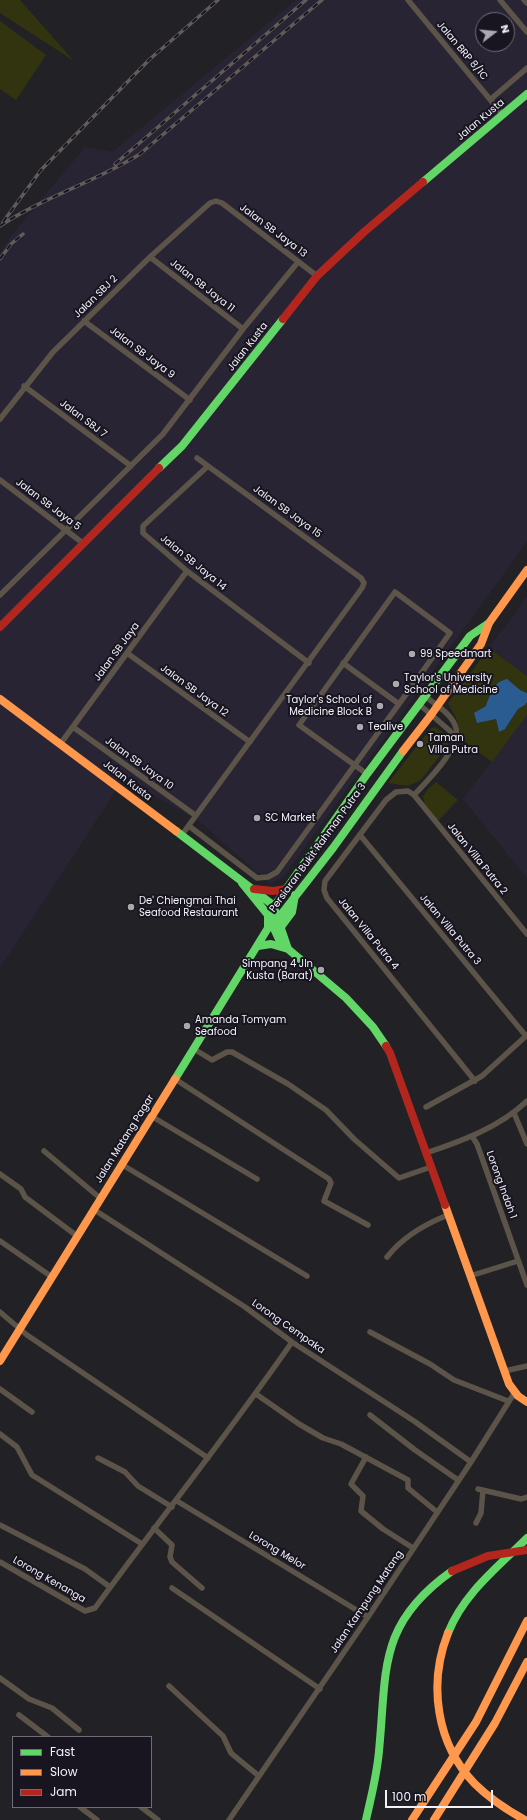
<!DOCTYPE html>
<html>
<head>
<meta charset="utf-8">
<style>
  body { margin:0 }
  #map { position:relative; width:527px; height:1820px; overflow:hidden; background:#222126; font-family:Poppins,sans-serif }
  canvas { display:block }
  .legend { position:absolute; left:12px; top:1736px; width:140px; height:72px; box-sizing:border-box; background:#181520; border:1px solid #706d77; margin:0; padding:5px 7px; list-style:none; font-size:12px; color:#f3f2f9 }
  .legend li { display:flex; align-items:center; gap:8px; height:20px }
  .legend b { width:20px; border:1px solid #706d77 }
  .north { position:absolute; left:475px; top:12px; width:40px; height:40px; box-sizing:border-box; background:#181520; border:1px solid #706d77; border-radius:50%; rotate:74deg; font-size:11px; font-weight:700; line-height:16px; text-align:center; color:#f3f2f9 }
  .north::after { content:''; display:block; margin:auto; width:14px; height:18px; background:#aaa9af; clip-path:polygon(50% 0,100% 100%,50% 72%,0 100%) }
  .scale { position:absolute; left:385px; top:1790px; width:108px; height:18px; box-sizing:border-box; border:2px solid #f3f2f9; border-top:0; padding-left:5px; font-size:12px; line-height:14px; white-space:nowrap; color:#f3f2f9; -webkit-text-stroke:3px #181520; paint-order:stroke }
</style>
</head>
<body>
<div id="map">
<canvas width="527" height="1820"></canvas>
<ul class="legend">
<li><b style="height:5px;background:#63d668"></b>Fast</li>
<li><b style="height:5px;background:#ff974d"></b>Slow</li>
<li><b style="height:5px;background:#b3261e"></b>Jam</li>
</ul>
<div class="north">N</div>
<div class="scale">100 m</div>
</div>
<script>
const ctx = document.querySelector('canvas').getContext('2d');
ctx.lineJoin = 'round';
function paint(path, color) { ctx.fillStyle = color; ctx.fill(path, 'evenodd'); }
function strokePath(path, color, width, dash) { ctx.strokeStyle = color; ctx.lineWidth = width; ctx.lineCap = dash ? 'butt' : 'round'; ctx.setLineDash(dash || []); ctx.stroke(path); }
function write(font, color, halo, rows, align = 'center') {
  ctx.font = font + ' Poppins,sans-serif'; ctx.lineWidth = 4; ctx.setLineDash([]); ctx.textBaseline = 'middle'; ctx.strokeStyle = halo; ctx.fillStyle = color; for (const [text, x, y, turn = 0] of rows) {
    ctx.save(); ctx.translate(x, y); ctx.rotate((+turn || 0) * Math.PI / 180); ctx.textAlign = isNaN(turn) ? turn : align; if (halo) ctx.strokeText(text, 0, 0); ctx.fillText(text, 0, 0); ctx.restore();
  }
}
paint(new Path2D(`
  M296,0H527V542L283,877L270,884L200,822L124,778L0,968V253L11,236L85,147L112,152ZM483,20H507V44H483Z
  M527,597V676L489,648Z
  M527,714V878L463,799Z`), '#282434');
paint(new Path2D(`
  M0,0H20L74,61L0,13Z
  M0,21L46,55L16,100L0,89Z
  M489,648L527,676V693L498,683C494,691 488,697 486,706L496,719L499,732C509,727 512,718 517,710C520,706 524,706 527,702V715L492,762L461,739L457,720L448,703Z
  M436,727L445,734L448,745L421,780L408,786L388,783L431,728Z
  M436,782L458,800L438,821L425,805L423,796L428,789Z`), '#32330f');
paint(new Path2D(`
  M507,679L520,690L527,693V702L525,705L518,709L505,729L499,732L496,719L477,723L474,713L486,706C487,701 494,686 498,683C500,681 504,680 507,679Z`), '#2b5c91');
strokePath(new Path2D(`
  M408,0L502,114
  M500,0L527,32
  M524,0L527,3
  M491,99L527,68
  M150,257L243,329
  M84,321L190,400
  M24,386L131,466
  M0,419L53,352L150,257L210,203L216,201L222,203L317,276
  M208,466L143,526V533L187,571L309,663
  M0,480L84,544
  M0,595L163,434L243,329L298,262
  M127,653L250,742
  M343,663L399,704
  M420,705L450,731L455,740
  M73,727L195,815
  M61,743L187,571
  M414,795C427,781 464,746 455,725C450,713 436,705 426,697
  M189,826L257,878L268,877L277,872C335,792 393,713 450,633L395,592L299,725L367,774
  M360,835L526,1036
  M181,836L362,588L364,583L361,578L197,458
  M194,1049L212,1060L227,1052H232L288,1084L326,1110L354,1139L399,1178L431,1167
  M175,1079L329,1179L331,1183L324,1201L368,1225
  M475,1081L327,898L324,890L325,881L386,800L396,792L408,791L414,795L527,934
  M426,1107L482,1076L527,1035
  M514,1113L527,1144
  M151,1116L257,1179
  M472,1136L477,1144L527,1285
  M44,1151L100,1198
  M426,1153C462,1141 500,1127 527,1101
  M121,1164L307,1276
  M0,1174L21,1189L25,1197L77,1236
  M93,1209L245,1307L292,1342L414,1421L471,1462
  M0,1241L52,1277
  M387,1257C402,1238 425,1224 448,1215
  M470,1276L518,1261
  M0,1312L27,1335L208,1458
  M370,1332L430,1364L454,1380L508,1401
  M505,1371L527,1366
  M0,1389L32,1412
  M256,1394L299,1424L323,1438L341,1444L408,1480V1488L437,1512
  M370,1415L415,1450L458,1480
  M0,1434L17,1447L32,1475L142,1544
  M366,1457L351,1484L363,1496L361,1511L383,1529L413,1548
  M98,1458L125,1472L138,1486L172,1507
  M478,1489L521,1499L527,1497
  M177,1501L368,1617
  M476,1523L481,1513L483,1490
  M0,1525L85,1569L110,1587
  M154,1528L172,1545L170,1557L172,1562L202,1588
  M0,1562L85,1611L95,1608C160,1519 229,1433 292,1342
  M172,1588L320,1689
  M0,1678L29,1699L52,1708L79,1730
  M169,1686L223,1736L231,1753L259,1776
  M19,1715L48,1737
  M80,1807L97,1820
  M141,1807L158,1820
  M229,1820L368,1617L471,1462L515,1392`), '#5d5449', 5.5);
strokePath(new Path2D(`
  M423,182L527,94
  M159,468L182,446L283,319
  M176,831L273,905L288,949
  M242,883L268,915L282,946
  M268,928L273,925L333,848L403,751
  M268,928V915L367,774L470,636L489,623
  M280,928L292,912L295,895
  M258,946L271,944L288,949L346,998L373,1027L386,1046
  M175,1079L268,928
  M448,1633C464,1593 497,1568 527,1538
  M366,1820C371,1797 377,1775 379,1751C387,1670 377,1624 452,1571`), '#63d668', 8);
strokePath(new Path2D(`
  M0,699L176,831
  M403,751L431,715L481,644L489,623L527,570
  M445,1205L509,1384L518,1396L527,1402
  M0,1361L175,1079
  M448,1633C428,1684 436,1744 475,1784C490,1799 507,1810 525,1820
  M412,1820L476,1722L527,1621
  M434,1820L495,1723L527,1662`), '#ff974d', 8);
strokePath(new Path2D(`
  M283,319L317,276L364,232L423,182
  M0,627L159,468
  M254,889L273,891L287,889
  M386,1046L390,1053L445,1205
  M452,1571L488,1556L527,1550`), '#b3261e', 8);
const rail = new Path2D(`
  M115,164L306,0
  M3,222L41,170L150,59L218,0
  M0,226C44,197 95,182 140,154L322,0
  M0,259L11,244L23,234`);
strokePath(rail, '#615c59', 3.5);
strokePath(rail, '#181520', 2, [6]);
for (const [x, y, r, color] of [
  [412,654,4,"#aaa9af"],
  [396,684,4,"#aaa9af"],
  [380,706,4,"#aaa9af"],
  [360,727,4,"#aaa9af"],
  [420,744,4,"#aaa9af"],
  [257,818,4,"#aaa9af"],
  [131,907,4,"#aaa9af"],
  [321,970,4,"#aaa9af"],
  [187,1026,4,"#aaa9af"]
]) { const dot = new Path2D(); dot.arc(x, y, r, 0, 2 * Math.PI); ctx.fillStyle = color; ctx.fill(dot); strokePath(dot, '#181520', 1.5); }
write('10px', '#f3f2f9', '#181520', [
  ["Jalan BRP 8/1C",462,51,50],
  ["Jalan Kusta",481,120,-40],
  ["Jalan SB Jaya 13",273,231,37],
  ["Jalan SB Jaya 11",202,286,38],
  ["Jalan SBJ 2",96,297,-44],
  ["Jalan Kusta",248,347,-52],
  ["Jalan SB Jaya 9",142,353,37],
  ["Jalan SBJ 7",83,419,37],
  ["Jalan SB Jaya 5",48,505,37],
  ["Jalan SB Jaya 15",287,512,36],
  ["Jalan SB Jaya 14",193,563,39],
  ["Jalan SB Jaya",117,652,-54],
  ["Jalan SB Jaya 12",194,691,36],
  ["Jalan SB Jaya 10",139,764,36],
  ["Jalan Kusta",127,781,38],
  ["Persiaran Bukit Rahman Putra 3",318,848,-54],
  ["Jalan Villa Putra 2",477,859,51],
  ["Jalan Villa Putra 3",450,930,50],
  ["Jalan Villa Putra 4",368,934,51],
  ["Jalan Matang Pagar",125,1139,-58],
  ["Lorong Indah 1",501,1185,70],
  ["Lorong Cempaka",288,1327,35],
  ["Lorong Melor",277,1551,31],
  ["Lorong Kenanga",49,1580,30],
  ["Jalan Kampung Matang",367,1602,-56]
]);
write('10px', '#f3f2f9', '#181520', [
  ["99 Speedmart",420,654],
  ["Taylor's University",404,678],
  ["School of Medicine",404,690],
  ["Taylor's School of",372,700,"right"],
  ["Medicine Block B",372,712,"right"],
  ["Tealive",368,727],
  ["Taman",428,738],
  ["Villa Putra",428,750],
  ["SC Market",265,818],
  ["De' Chiengmai Thai",139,901],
  ["Seafood Restaurant",139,913],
  ["Simpang 4 Jln",313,964,"right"],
  ["Kusta (Barat)",313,976,"right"],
  ["Amanda Tomyam",195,1020],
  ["Seafood",195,1032]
], 'left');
</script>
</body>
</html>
